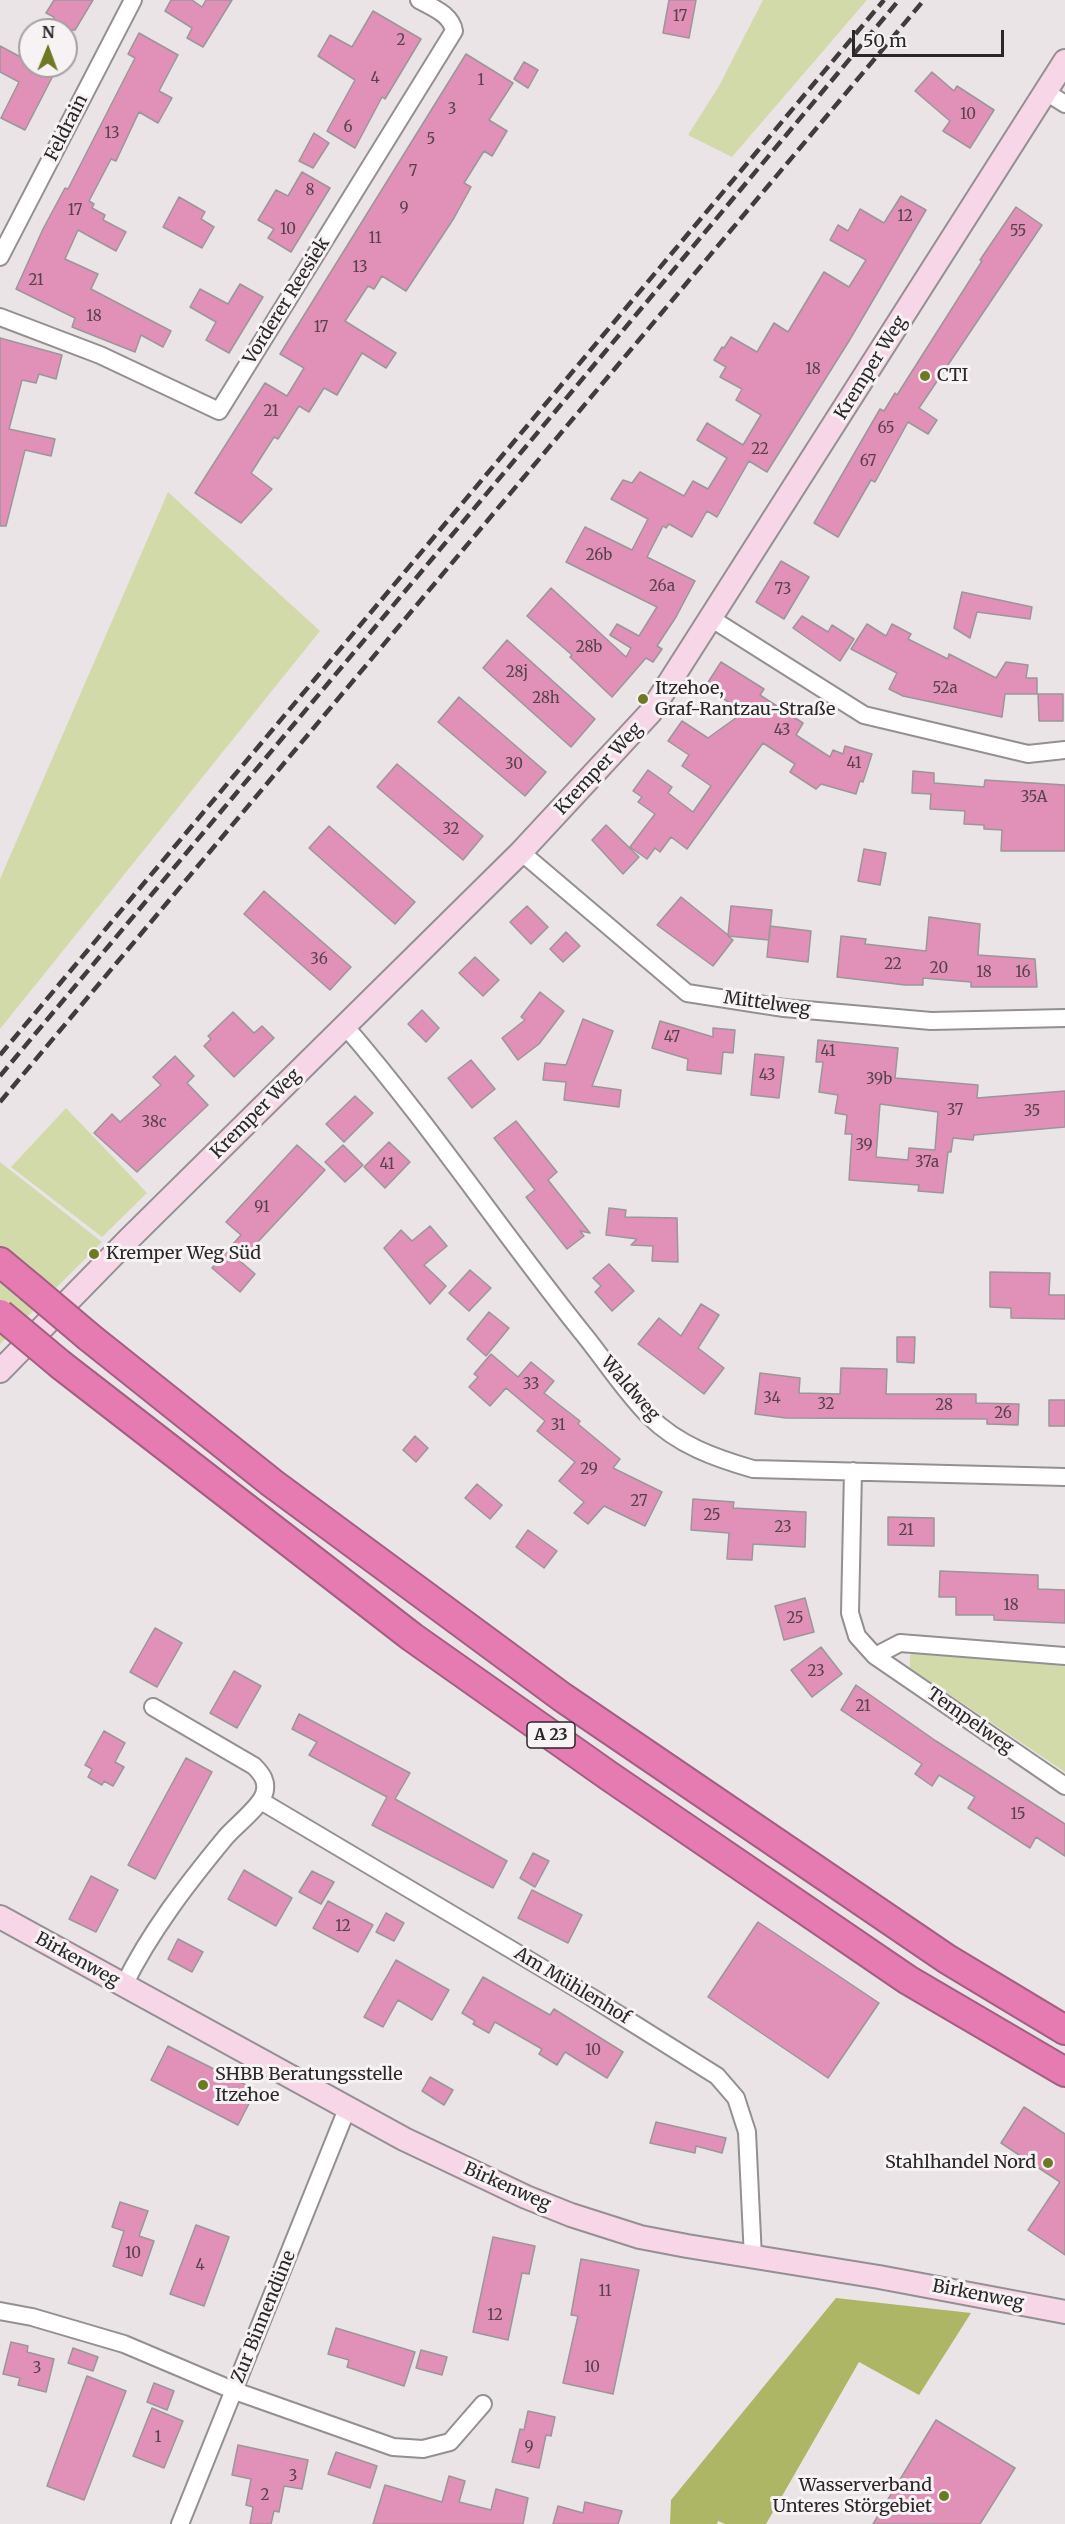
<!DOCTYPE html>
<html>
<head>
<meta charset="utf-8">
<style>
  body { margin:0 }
  #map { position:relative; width:1065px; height:2524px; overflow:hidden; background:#eae4e7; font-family:Merriweather,serif }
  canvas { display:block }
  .north { position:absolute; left:18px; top:18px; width:60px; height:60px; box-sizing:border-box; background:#f7f2f4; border:2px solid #a5a1a2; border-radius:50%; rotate:1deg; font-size:16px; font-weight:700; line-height:24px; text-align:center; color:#292728 }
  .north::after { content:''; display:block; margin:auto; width:21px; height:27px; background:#6f7822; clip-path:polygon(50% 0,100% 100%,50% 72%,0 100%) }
  .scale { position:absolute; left:852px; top:30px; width:152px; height:27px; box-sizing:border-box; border:3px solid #292728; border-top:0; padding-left:8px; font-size:18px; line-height:21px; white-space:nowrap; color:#292728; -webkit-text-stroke:4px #f7f2f4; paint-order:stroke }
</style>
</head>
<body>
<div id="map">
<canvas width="1065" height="2524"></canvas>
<div class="north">N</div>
<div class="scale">50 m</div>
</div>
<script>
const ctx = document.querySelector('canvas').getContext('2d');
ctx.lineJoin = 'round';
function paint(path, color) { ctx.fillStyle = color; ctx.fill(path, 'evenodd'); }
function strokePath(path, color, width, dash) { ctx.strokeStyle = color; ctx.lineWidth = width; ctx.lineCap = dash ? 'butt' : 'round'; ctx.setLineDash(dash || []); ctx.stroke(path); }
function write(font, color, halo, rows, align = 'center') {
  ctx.font = font + ' Merriweather,serif'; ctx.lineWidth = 6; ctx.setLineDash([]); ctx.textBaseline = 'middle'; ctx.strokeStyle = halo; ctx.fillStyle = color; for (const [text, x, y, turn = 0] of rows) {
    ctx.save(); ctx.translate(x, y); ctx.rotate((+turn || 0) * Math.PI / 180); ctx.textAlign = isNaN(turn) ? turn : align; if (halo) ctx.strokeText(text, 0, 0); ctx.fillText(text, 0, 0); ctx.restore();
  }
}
paint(new Path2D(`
  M763,0H867L732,157L688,135L719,86Z
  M168,492L320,631L0,1029V879Z
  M66,1108L147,1193L102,1237L11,1167Z
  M0,1162L102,1242L0,1344Z
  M918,1651L1065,1663V1772L910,1668V1655Z`), '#d3daaa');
paint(new Path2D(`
  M836,2298L971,2313L919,2395L859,2362L766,2524H725L718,2521L717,2524H670L671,2500Z`), '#acb664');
const building = new Path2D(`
  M54,0H93L75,30H47L54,17L46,13Z
  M171,0H192L202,7L206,0H232L203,47L187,38L192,28L165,11Z
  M669,0H696L689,38L663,33Z
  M373,11L421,39L385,99L382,97L355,148L327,131L355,80L318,56L330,35L352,47Z
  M139,33L178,55L159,91L172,98L158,123L139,112L116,161L111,159L89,201L94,204L92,208L105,215L103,220L126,232L116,251L78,230L65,259L98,274L91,289L171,331L163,347L141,335L135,352L72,327L75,318L16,289L43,229L65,188L68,189L135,58L128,54Z
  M0,46L30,62V66H58L25,130L1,118L19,82L0,72Z
  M466,54L513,83L489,120L507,131L492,156L484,151L464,183L471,187L454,218L406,291L382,276L374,289L368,286L345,321L396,353L386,368L362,353L337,395L324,388L309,412L299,406L278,439L274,437L251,473L272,489L241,523L195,493L265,383L287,396L304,368L280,354Z
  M524,62L538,70L528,88L514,79Z
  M932,72L954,91L957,86L994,110L970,148L943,131L950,121L915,91Z
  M314,133L329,143L313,168L299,161Z
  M302,172L330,188L291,252L268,238L274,229L258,220L276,190L288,196Z
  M901,196L926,210L849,341L767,472L749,461L717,517L707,511L692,537L669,524L666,528L663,526L647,557L695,581L676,617L657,646L662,649L653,662L646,658L612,697L570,657L572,655L527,616L551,588L626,657L631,648L610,635L617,624L639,636L657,607L566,562L585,527L632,550L648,519L611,499L623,480L632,483L640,472L684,496L693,481L708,489L727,458L697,440L707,423L743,445L761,415L736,400L742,389L720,377L726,367L714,360L722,347L724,348L731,337L757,352L774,323L788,332L824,272L849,287L866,260L830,240L838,225L848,231L860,209L884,223Z
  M179,197L205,212L201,219L214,227L202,248L163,227Z
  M1016,207L1042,225L919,408L937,420L928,434L908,422L875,482L871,480L838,537L814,523L880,409L884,411L895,393L897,395L982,261L980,260Z
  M240,284L263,297L229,353L206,340L216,322L190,307L200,289L228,304Z
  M0,338L62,355L56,379L39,374L36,383L22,380L9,429L55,439L51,456L25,450L6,526H0Z
  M781,561L809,577L784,619L756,602Z
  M962,592L1032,607L1030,619L977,612L970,638L954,628Z
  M802,616L828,632L832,625L854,639L840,661L793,628Z
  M867,624L886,636L892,624L911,634L908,639L948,659L949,654L996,678L1006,662L1028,665L1026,678H1037V694H1005L1002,717L903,696L889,689L897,673L851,649Z
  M507,640L595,719L571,747L483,668Z
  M721,662L764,689L760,695L803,723L796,735L830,757L833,750L843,754L845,746L872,754L863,782L860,781L856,794L821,784L816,789L790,772L795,764L763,743L687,849L671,837L660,852L655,848L647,859L630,847L655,814L638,802L642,797L633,791L648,770L672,787L668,793L693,812L711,786L682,766L689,755L668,741L682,721L708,738L744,712L705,687Z
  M1038,694H1063V721H1039Z
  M459,697L546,772L525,796L438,722Z
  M397,764L483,836L463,860L377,787Z
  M913,771L934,773V783L984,787L985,780L1065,785V851H1001L1002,830L984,829V825L964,824L965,811L930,809L931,794L912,793Z
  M606,825L639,857L623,874L592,840Z
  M329,826L415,902L395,924L309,848Z
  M864,849L886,853L880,885L858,881Z
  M264,891L351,967L330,990L244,914Z
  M681,897L728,935L731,906L772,910L769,940L728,936L733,940L713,966L657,925Z
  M527,906L548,927L531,944L510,922Z
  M929,917L980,924L978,955L1035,959L1037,987H971V982L923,978V985H905L837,977L841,936L866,939L865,944L926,951Z
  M770,926L811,931L808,962L767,957Z
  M566,932L580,946L563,962L550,949Z
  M475,957L499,980L483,996L459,973Z
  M540,992L564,1011L539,1044L518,1060L502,1038L525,1020L521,1017Z
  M422,1010L439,1028L426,1042L408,1024Z
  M233,1012L254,1033L262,1026L274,1038L234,1077L204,1046L211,1039L208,1036Z
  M583,1019L613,1031L592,1086L621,1090L619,1107L564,1100L566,1082L543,1080L545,1063L566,1065Z
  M660,1021L713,1037V1028L735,1030L733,1053L723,1052L721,1074L687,1070L688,1059L652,1048Z
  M818,1040L898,1048L895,1078L978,1085L977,1098L1065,1091V1127L974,1135L973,1140L953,1138L951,1152H948L943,1193L918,1191L919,1185L849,1180L852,1134H845L847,1115L835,1113L838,1095L819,1092L823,1062H816ZM880,1104L938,1112L935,1150L909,1148L908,1160L876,1157Z
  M755,1054L784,1057L779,1098L751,1095Z
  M175,1056L194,1076L187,1083L208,1105L137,1172L94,1133L112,1114L120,1122L161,1085L153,1077Z
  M471,1060L495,1089L472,1108L448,1078Z
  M355,1096L373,1113L344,1142L326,1124Z
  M516,1121L557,1172L548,1180L590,1233L580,1231L584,1236L567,1249L526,1197L535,1190L494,1138Z
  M389,1142L410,1162L385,1188L364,1167Z
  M297,1145L325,1170L240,1261L255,1274L240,1292L212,1268L241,1235L226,1222Z
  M343,1145L363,1165L345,1182L325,1162Z
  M609,1208L626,1210L625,1217L677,1218L678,1262L652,1261L653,1246L631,1245L637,1239L606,1235Z
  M430,1226L447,1246L424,1265L446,1286L430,1304L384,1248L401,1230L412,1241Z
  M609,1264L634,1291L612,1311L595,1292L601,1286L593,1278Z
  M470,1270L491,1288L469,1311L449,1293Z
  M990,1272L1050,1273L1049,1295H1065V1319L1011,1318V1308L990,1307Z
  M701,1304L719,1315L698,1348L724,1368L704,1394L638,1344L659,1318L681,1336Z
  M489,1312L509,1328L486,1356L467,1339Z
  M897,1337H915L914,1363L897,1362Z
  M491,1354L518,1377L531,1362L554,1381L544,1393L580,1421L578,1424L620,1459L613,1468L662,1492L645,1526L604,1506L588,1524L574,1513L584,1502L559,1481L575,1462L537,1431L545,1421L506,1388L490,1406L469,1387L478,1377L474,1374Z
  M841,1368L887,1369L886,1394H976V1403L1019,1404L1018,1425L987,1424V1419L786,1418L755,1414L760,1373L800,1378L799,1393L840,1394Z
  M1049,1400H1065V1426H1049Z
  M415,1436L428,1448L416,1462L403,1450Z
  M477,1484L502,1505L490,1519L465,1498Z
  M693,1499L734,1502L733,1508L806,1512L805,1547L753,1544L752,1560L727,1559L729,1533L691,1530Z
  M888,1517L934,1518V1546L888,1545Z
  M528,1530L557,1551L544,1568L516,1547Z
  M940,1571L1038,1575V1589L1065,1590V1623L994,1620V1615H956V1597H939Z
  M805,1598L814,1632L784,1640L775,1606Z
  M155,1628L182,1643L157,1687L130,1672Z
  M821,1647L842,1674L812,1697L791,1670Z
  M234,1671L261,1686L237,1728L210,1713Z
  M856,1685L936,1741L1065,1824V1856L1036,1837L1030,1848L968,1808L975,1797L939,1775L932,1786L915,1774L922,1764L841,1710Z
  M299,1714L410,1773L395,1799L507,1861L493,1888L372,1825L387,1797L309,1755L317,1742L292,1729Z
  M104,1731L125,1743L115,1762L124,1767L113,1786L104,1781L102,1785L88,1777L92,1769L85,1765Z
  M186,1758L212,1772L155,1879L128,1865Z
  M533,1853L549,1861L535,1887L520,1878Z
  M244,1870L292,1898L276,1926L228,1899Z
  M312,1871L334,1882L321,1904L299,1892Z
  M91,1876L118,1890L96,1932L69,1919Z
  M532,1890L582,1915L568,1943L518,1918Z
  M328,1901L373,1925L358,1952L313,1928Z
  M386,1913L404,1923L394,1941L376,1932Z
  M758,1922L879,2003L828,2078L708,1997Z
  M178,1939L203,1952L192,1972L168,1959Z
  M396,1960L449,1990L432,2020L398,2000L383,2027L364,2017Z
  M483,1977L550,2015L554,2009L623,2052L607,2078L565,2052L557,2065L539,2054L542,2049L495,2022L489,2033L473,2024L475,2021L462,2013Z
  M168,2046L256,2090L238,2125L151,2080Z
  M430,2077L453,2090L444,2105L422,2091Z
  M1024,2107L1065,2134V2255L1028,2230L1060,2182L1001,2143Z
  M656,2122L726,2138L722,2153L696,2146L695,2153L650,2143Z
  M120,2202L148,2211L139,2236L154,2241L142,2276L113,2266L124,2231L112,2227Z
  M196,2225L229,2237L204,2306L170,2294Z
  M493,2237L535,2246L529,2274L522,2273L508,2340L473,2332Z
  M581,2259L639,2270L613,2394L563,2383L578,2316L571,2315Z
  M336,2328L415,2352L404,2386L347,2367L349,2360L328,2354Z
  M11,2342L28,2346L27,2352L54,2359L46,2392L18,2385L20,2378L3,2374Z
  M73,2348L98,2357L93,2371L68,2363Z
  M421,2350L447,2357L442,2375L416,2368Z
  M87,2376L126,2391L84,2500L47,2486Z
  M154,2383L174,2391L167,2410L147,2402Z
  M152,2408L183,2421L164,2468L133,2456Z
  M528,2411L555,2417L551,2436L546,2435L539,2468L512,2462L520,2429L524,2430Z
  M936,2420L1015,2468L980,2524H873Z
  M238,2445L308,2460L302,2489L284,2486L279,2512L274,2511L271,2524H250L253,2507L246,2505L251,2479L232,2475Z
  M336,2452L377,2466L370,2488L328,2474Z
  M449,2476L465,2481L459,2502L491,2510L496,2489L528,2498L523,2524H373L385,2485L442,2502Z
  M585,2502L622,2511L618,2524H553L558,2506L583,2513Z`);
paint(building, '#e191b7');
strokePath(building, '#9b9698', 1.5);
const street = new Path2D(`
  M1046,92L1065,104
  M0,257L133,0
  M0,317L100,355L219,411L454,31C451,14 433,8 419,0
  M712,619L864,715L1028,754L1065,750
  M521,852L687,993L784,1008L931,1021L1065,1018
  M345,1026C429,1123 501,1231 581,1331C604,1359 624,1391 649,1416C678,1445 715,1458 753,1469L1065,1477
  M853,1471L850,1613L857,1636L875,1656L1065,1786
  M875,1656L900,1643L1065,1656
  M261,1801L591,1997L717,2076L736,2098L747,2132L753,2258
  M124,1985C150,1932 187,1884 225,1838C234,1827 260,1807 264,1794C268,1782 262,1774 254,1766L153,1707
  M0,2311L32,2317L124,2344L235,2391L393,2447L423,2449L450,2442L483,2404
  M180,2524L347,2109`);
const secondary = new Path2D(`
  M0,1371L129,1239L521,852L650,713L1065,61
  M0,1917L404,2139L526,2197L571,2215L640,2237L687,2246L879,2277L1065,2312`);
const highway = new Path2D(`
  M0,1262L30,1287
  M89,1337L272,1483L562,1697L947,1959L1065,2030
  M61,1365L412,1637L609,1776L908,1980L1065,2072`);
strokePath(street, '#948f91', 20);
strokePath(secondary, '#948f91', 26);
strokePath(highway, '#a35e80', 32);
strokePath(street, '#fff', 16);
strokePath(secondary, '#f7d7e7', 22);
strokePath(highway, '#e57bb0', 28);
strokePath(new Path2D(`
  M0,1055L884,0
  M0,1076L899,0
  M0,1102L924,0`), '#3f3c3d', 4.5, [12, 6]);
const highwayBridge = new Path2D(`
  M30,1287L89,1337
  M0,1314L61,1365`);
strokePath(highwayBridge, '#a35e80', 32, []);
strokePath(highwayBridge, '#e57bb0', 28);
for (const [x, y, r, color] of [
  [925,376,6,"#6f7822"],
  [643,699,6,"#6f7822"],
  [94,1254,6,"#6f7822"],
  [203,2085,6,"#6f7822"],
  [1048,2163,6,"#6f7822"],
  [944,2496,6,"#6f7822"]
]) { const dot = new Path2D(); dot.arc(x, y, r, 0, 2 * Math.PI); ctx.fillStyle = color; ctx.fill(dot); strokePath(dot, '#f7f2f4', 2); }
write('15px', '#57424c', null, [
  ["17",680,17],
  ["2",401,41],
  ["4",375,79],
  ["1",481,81],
  ["3",452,110],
  ["10",968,115],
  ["6",348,128],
  ["13",112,134],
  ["5",431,140],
  ["7",413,172],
  ["8",310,191],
  ["9",404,209],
  ["17",75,211],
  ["12",905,217],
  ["10",288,230],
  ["55",1018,232],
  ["11",375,239],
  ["13",360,268],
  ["21",36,281],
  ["18",94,317],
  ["17",321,328],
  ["18",813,370],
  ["21",271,412],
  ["65",886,429],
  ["22",760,450],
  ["67",868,462],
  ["26b",599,556],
  ["26a",662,587],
  ["73",783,590],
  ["28b",589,648],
  ["28j",517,673],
  ["52a",945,689],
  ["28h",546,699],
  ["43",782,731],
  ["41",854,764],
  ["30",514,765],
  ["35A",1034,798],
  ["32",451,830],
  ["36",319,960],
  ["22",893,965],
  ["20",939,969],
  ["18",984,973],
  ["16",1023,973],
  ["47",672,1038],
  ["41",828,1052],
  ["43",767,1076],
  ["39b",879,1080],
  ["37",955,1111],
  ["35",1032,1112],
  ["38c",154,1123],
  ["39",864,1146],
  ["37a",927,1163],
  ["41",387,1165],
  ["91",262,1208],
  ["33",531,1385],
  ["34",772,1399],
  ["32",826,1405],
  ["28",944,1406],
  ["26",1003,1414],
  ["31",558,1426],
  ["29",589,1470],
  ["27",639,1502],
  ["25",712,1516],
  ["23",783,1528],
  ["21",906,1531],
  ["18",1011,1606],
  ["25",795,1619],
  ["23",816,1672],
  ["21",863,1707],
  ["15",1018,1815],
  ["12",343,1927],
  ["10",593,2051],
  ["10",133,2254],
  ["4",200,2266],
  ["11",605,2292],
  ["12",495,2316],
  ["10",592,2368],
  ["3",37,2369],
  ["1",158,2438],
  ["9",529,2448],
  ["3",293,2477],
  ["2",265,2496]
]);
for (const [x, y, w] of [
  [551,1735,48]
]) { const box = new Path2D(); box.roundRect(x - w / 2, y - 13, w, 26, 4.5); ctx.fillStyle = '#f7f2f4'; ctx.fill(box); strokePath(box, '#292728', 1.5); }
write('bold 16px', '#292728', null, [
  ["A 23",551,1735]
]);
write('18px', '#292728', '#f7f2f4', [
  ["Feldrain",67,128,-63],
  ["Vorderer Reesiek",287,301,-58],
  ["Kremper Weg",871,368,-58],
  ["Kremper Weg",599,769,-47],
  ["Mittelweg",767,1004,8],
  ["Kremper Weg",256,1114,-45],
  ["Waldweg",630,1389,49],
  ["Tempelweg",970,1721,35],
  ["Birkenweg",77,1960,29],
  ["Am Mühlenhof",572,1986,31],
  ["Birkenweg",507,2187,24],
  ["Birkenweg",978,2295,11],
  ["Zur Binnendüne",264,2317,-68]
]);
write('18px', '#292728', '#f7f2f4', [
  ["CTI",937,376],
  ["Itzehoe,",655,689],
  ["Graf-Rantzau-Straße",655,710],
  ["Kremper Weg Süd",106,1254],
  ["SHBB Beratungsstelle",215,2075],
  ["Itzehoe",215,2096],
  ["Stahlhandel Nord",1036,2163,"right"],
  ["Wasserverband",932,2486,"right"],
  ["Unteres Störgebiet",932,2507,"right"]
], 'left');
</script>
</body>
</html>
